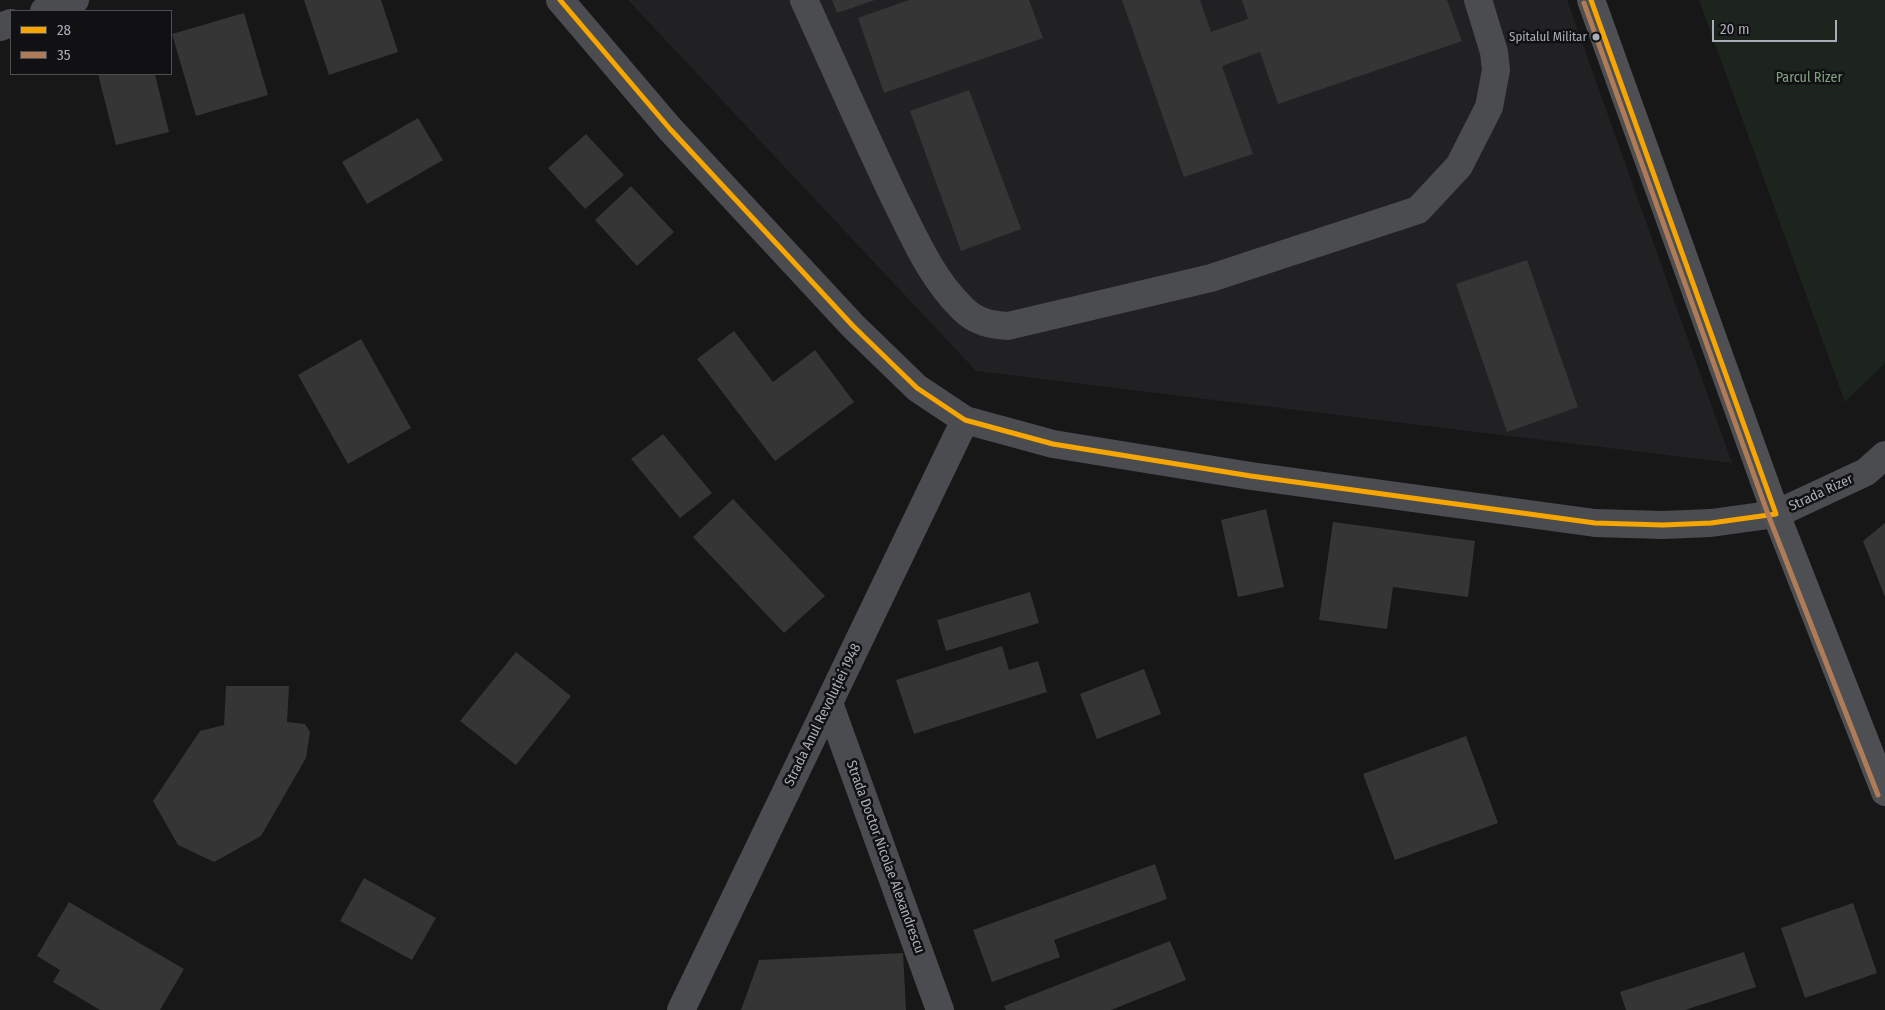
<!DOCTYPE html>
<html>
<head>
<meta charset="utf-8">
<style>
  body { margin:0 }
  #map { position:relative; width:1885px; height:1010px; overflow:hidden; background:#171717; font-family:"Fira Sans Condensed",sans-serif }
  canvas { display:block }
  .legend { position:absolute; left:10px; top:10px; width:162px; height:65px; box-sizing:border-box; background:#111113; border:1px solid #4d4f55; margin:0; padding:6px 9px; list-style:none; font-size:15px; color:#a8adb8 }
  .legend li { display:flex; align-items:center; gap:10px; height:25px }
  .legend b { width:25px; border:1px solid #4d4f55 }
  .scale { position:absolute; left:1712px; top:20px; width:125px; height:22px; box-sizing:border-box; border:2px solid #a8adb8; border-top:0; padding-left:6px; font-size:15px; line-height:18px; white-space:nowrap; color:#a8adb8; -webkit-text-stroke:4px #111113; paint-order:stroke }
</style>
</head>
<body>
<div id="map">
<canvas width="1885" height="1010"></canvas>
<ul class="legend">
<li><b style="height:6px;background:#f7a600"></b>28</li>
<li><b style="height:6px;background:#b07c57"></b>35</li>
</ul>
<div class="scale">20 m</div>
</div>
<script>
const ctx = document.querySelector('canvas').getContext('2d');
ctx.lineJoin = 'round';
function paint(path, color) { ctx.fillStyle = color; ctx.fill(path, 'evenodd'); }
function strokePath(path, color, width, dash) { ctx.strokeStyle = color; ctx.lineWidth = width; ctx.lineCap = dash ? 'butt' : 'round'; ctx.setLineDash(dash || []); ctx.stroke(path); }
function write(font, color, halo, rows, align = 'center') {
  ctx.font = font + ' "Fira Sans Condensed",sans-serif'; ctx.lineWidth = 5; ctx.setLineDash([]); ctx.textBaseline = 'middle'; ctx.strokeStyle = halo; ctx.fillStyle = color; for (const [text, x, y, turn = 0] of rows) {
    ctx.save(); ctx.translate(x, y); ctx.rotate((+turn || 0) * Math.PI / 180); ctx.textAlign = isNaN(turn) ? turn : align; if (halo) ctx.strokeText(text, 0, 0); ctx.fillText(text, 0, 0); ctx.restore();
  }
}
paint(new Path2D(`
  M628,0H1567L1732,463L976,371Z`), '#212123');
paint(new Path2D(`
  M1699,0H1885V363L1845,402Z`), '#1d241e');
paint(new Path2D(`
  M304,0H381L398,52L329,75Z
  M832,0H875L837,13Z
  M909,0H1029L1043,38L884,93L858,18Z
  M1122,0H1200L1211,32L1248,19L1242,0H1447L1462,41L1278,104L1260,52L1222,66L1253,154L1184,177Z
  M244,13L268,95L196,116L172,34Z
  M98,74H155L169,132L116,145Z
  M969,90L1021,229L961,251L910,111Z
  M418,118L443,160L367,204L342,162Z
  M586,134L624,175L585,209L548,168Z
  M631,186L674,232L637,266L595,220Z
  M1527,260L1578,407L1507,432L1456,284Z
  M734,331L773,382L815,350L854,402L775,461L697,359Z
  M361,339L411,428L348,464L298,375Z
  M663,434L712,493L680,518L631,459Z
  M733,499L825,596L784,633L693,537Z
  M1266,509L1284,587L1238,597L1221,520Z
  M1333,522L1475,541L1468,597L1393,587L1387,629L1319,620Z
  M1885,523V597L1863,541Z
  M1030,592L1039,623L946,651L937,620Z
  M1002,646L1009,670L1038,661L1047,692L914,734L896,680Z
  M516,652L571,696L516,765L460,721Z
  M1144,669L1161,714L1097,739L1080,694Z
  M226,686H289L287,722L305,724L310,732L306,758L261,836L214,862L178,845L153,801L200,731L224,725Z
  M1466,736L1498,823L1395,860L1363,774Z
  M1155,864L1167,899L1054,940L1060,957L992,982L973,930Z
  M364,878L436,918L412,960L340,921Z
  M69,902L184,969L160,1010H100L53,982L60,970L37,956Z
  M1853,903L1877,973L1805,998L1781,928Z
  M1170,941L1186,980L1111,1010H1006L1004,1006Z
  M1744,952L1756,987L1685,1010H1626L1620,992Z
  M903,953L906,1010H741L759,960Z`), '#353536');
strokePath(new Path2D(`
  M560,0L670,129L853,326L917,388L965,420L1053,444L1251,476L1595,523L1663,525L1711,523L1776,514L1866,472L1885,455
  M804,0C834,66 863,132 894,197C914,237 931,278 963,309C976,322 991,325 1008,326L1211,278L1418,210L1459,166L1489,107L1496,70L1494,52L1478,0
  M44,11L75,0
  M0,27L11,23
  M829,703L940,1010
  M681,1010L965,420`), '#4b4c50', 28);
strokePath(new Path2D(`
  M1591,0L1776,514L1885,792`), '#4d4f52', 28);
strokePath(new Path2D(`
  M560,0L670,129L853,326L917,388L965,420L1053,444L1251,476L1595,523L1663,525L1711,523L1776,514
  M1591,0L1776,514`), '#f7a600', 5);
strokePath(new Path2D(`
  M1584,3L1769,517L1878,795`), '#b07c57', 5);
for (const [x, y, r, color] of [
  [1596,37,4.5,"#a8adb8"]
]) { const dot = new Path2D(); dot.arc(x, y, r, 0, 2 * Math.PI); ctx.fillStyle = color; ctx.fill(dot); strokePath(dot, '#111113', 2); }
write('13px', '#a8adb8', '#111113', [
  ["Spitalul Militar",1587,37]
], 'right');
write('14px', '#7fa381', '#111113', [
  ["Parcul Rizer",1809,78]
]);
write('14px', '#a8adb8', '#111113', [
  ["Strada Rizer",1821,493,-25],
  ["Strada Anul Revoluției 1948",823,715,-64],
  ["Strada Doctor Nicolae Alexandrescu",885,857,70]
]);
</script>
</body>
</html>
